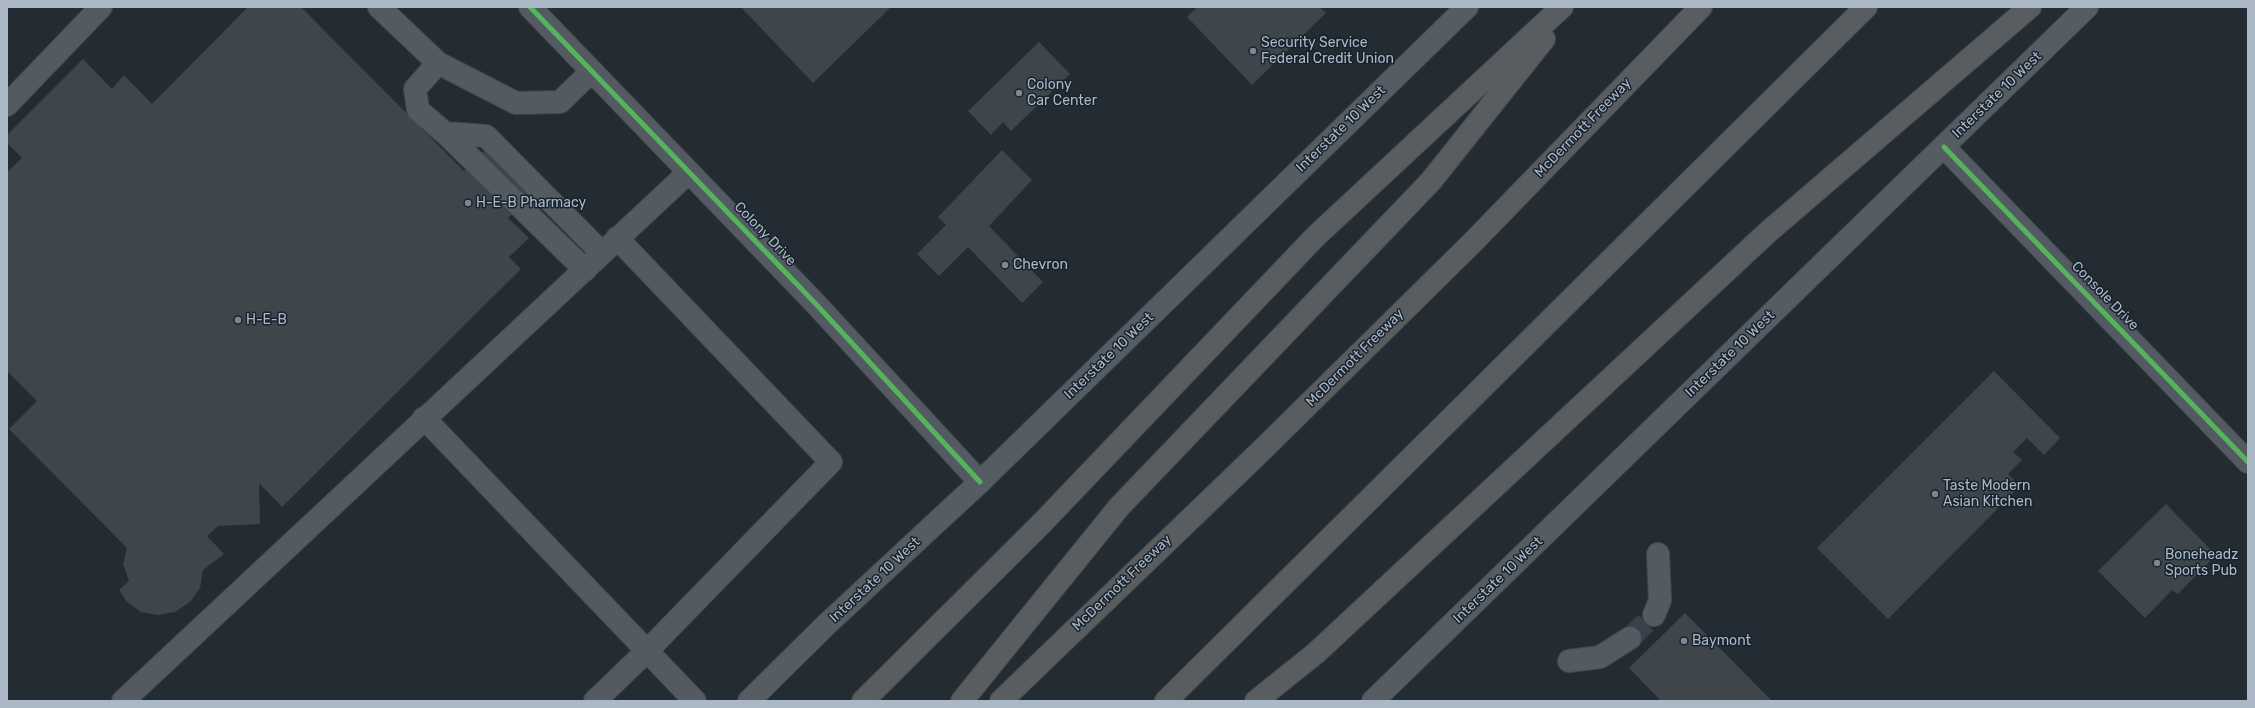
<!DOCTYPE html>
<html>
<head>
<meta charset="utf-8">
<style>
  body { margin:0 }
  #map { position:relative; width:2255px; height:708px; overflow:hidden; background:#242c33; font-family:Rubik,sans-serif }
  canvas { display:block }
  .frame { position:absolute; inset:0; border:8px solid #abb8c6; pointer-events:none }
</style>
</head>
<body>
<div id="map">
<canvas width="2255" height="708"></canvas>
<div class="frame"></div>
</div>
<script>
const ctx = document.querySelector('canvas').getContext('2d');
ctx.lineJoin = 'round';
function paint(path, color) { ctx.fillStyle = color; ctx.fill(path, 'evenodd'); }
function strokePath(path, color, width, dash) { ctx.strokeStyle = color; ctx.lineWidth = width; ctx.lineCap = dash ? 'butt' : 'round'; ctx.setLineDash(dash || []); ctx.stroke(path); }
function write(font, color, halo, rows, align = 'center') {
  ctx.font = font + ' Rubik,sans-serif'; ctx.lineWidth = 3; ctx.setLineDash([]); ctx.textBaseline = 'middle'; ctx.strokeStyle = halo; ctx.fillStyle = color; for (const [text, x, y, turn = 0] of rows) {
    ctx.save(); ctx.translate(x, y); ctx.rotate((+turn || 0) * Math.PI / 180); ctx.textAlign = isNaN(turn) ? turn : align; if (halo) ctx.strokeText(text, 0, 0); ctx.fillText(text, 0, 0); ctx.restore();
  }
}
paint(new Path2D(`
  M248,7H301L464,171L493,142L538,188L508,218L529,238L509,257L521,269L282,507L259,483L260,524L218,526L207,536L224,554L203,570L200,588L190,602L175,612L158,615L141,612L127,602L119,590L129,581L123,564L127,548L9,429L37,401L7,371V172L22,158L7,143V135L83,59L112,89L124,75L152,104Z
  M741,7H891L813,83Z
  M1197,7H1320L1326,13L1252,85L1187,17Z
  M1039,42L1070,74L1011,131L1003,122L991,135L968,111Z
  M1002,150L1032,180L989,226L1043,282L1022,303L968,247L939,276L917,254L946,225L938,217Z
  M1994,371L2060,438L2044,455L2027,438L2013,452L2022,460L2008,474L2020,486L1888,619L1817,548Z
  M2166,504L2216,555L2178,594L2172,590L2145,618L2098,571Z
  M1685,613L1772,701H1661L1629,668Z`), '#3e454b');
strokePath(new Path2D(`
  M1630,638L1654,615`), '#384149', 22, [22, 11]);
const minor = new Path2D(`
  M379,7L438,63L516,103L560,102L591,72
  M530,7L814,302L980,482
  M438,63L415,89L418,110L445,133L585,270
  M7,105L101,7
  M445,133L486,136L602,253
  M1944,147L2248,462
  M424,418L695,701
  M1654,615L1660,600L1658,554
  M1569,661L1600,657L1630,638
  M123,701L689,172
  M595,701L647,651L831,462L617,238`);
const major = new Path2D(`
  M749,701L827,624L980,482L1467,7
  M1373,701L2087,7`);
const highway = new Path2D(`
  M863,701L1042,523L1316,236L1562,7
  M962,701L1119,507L1431,181L1544,39
  M1001,701L1262,450L1473,242L1701,7
  M1166,701L1866,7
  M1256,701L1316,653L1768,232L2030,7`);
strokePath(minor, '#42484d', 24);
strokePath(major, '#414850', 24);
strokePath(highway, '#40484f', 24);
strokePath(minor, '#535a61', 22);
strokePath(major, '#555d63', 22);
strokePath(highway, '#595d60', 22);
strokePath(new Path2D(`
  M530,7L814,302L980,482
  M1944,147L2248,462`), '#56b35d', 5);
for (const [x, y, r, color] of [
  [1253,51,4,"#7c8793"],
  [1019,93,4,"#7c8793"],
  [468,203,4,"#7c8793"],
  [1005,265,4,"#7c8793"],
  [238,320,4,"#7c8793"],
  [1935,494,4,"#7c8793"],
  [2157,563,4,"#7c8793"],
  [1684,641,4,"#7c8793"]
]) { const dot = new Path2D(); dot.arc(x, y, r, 0, 2 * Math.PI); ctx.fillStyle = color; ctx.fill(dot); strokePath(dot, '#17222d', 1.5); }
write('14px', '#abb8c6', '#17222d', [
  ["Security Service",1261,43],
  ["Federal Credit Union",1261,59],
  ["Colony",1027,85],
  ["Car Center",1027,101],
  ["H-E-B Pharmacy",476,203],
  ["Chevron",1013,265],
  ["H-E-B",246,320],
  ["Taste Modern",1943,486],
  ["Asian Kitchen",1943,502],
  ["Boneheadz",2165,555],
  ["Sports Pub",2165,571],
  ["Baymont",1692,641]
], 'left');
write('14px', '#abb8c6', '#17222d', [
  ["Interstate 10 West",1997,95,-44],
  ["McDermott Freeway",1583,128,-46],
  ["Interstate 10 West",1341,129,-44],
  ["Colony Drive",765,234,46],
  ["Console Drive",2105,296,46],
  ["Interstate 10 West",1730,354,-44],
  ["Interstate 10 West",1109,356,-44],
  ["McDermott Freeway",1355,358,-45],
  ["Interstate 10 West",875,580,-43],
  ["Interstate 10 West",1498,580,-44],
  ["McDermott Freeway",1122,583,-44]
]);
</script>
</body>
</html>
